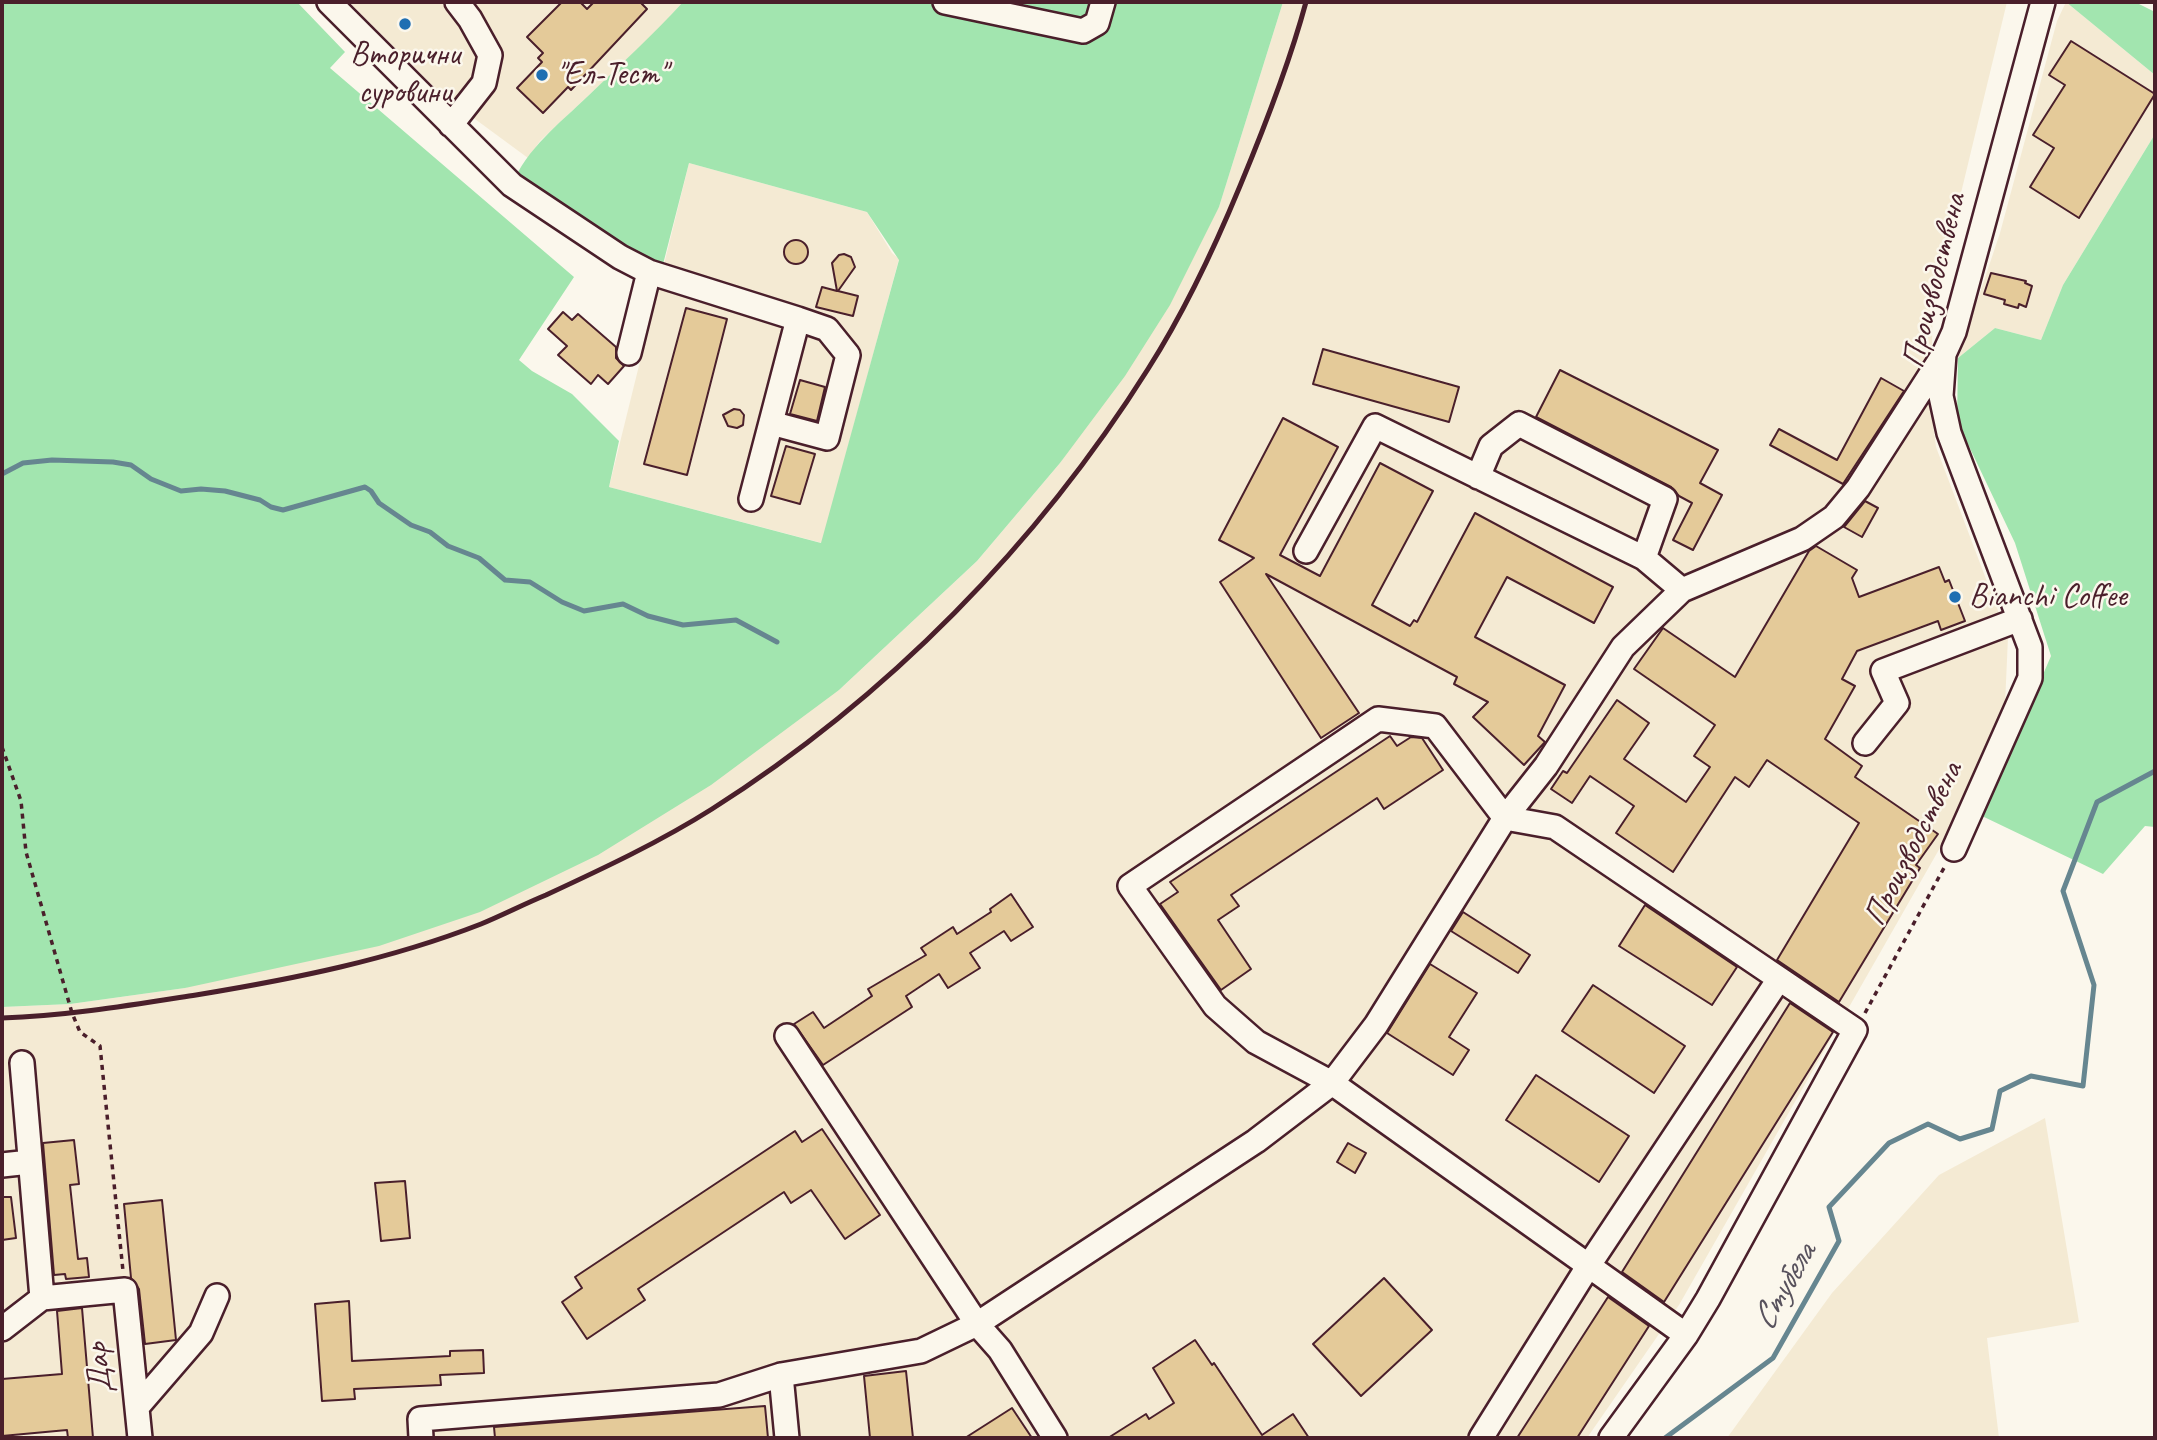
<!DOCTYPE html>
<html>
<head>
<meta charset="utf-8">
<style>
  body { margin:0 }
  #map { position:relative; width:2157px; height:1440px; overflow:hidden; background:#fbf7ec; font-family:Caveat,sans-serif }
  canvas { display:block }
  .frame { position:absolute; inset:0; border:4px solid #4a1f2b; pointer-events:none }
</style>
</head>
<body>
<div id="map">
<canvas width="2157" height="1440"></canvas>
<div class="frame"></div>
</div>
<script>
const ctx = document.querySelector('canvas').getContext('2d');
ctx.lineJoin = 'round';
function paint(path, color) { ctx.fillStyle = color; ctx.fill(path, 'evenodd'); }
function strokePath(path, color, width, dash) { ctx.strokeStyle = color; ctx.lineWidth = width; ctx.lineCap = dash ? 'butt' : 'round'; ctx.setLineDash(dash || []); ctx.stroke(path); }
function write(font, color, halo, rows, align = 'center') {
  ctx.font = font + ' Caveat,sans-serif'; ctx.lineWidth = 5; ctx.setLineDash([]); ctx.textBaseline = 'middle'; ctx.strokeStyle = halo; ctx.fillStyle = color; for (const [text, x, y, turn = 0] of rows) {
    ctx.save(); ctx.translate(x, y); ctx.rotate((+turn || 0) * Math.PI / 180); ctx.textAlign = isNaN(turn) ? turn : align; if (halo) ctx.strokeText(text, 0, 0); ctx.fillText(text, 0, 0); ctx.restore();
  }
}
paint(new Path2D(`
  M349,2H683L656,32L540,141L528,158L441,94Z
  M1283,2H2007L1961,193L1933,283L1931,409L1936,447L2008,637L2005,705L1941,846L1679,1305L1587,1438H2V1007L70,1004L185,988L839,690L977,561L1060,463L1219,207Z
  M2066,2L2155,75V134L2063,285L2041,340L1995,328L1958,358L2000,233L2057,21Z
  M689,163L867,212L892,253L899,259L822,543L609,487Z
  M2045,1118L2079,1322L1987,1338L1999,1438H1727L1832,1293L1939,1175Z`), '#f4ead3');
paint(new Path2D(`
  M2,2H297L345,52L330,68L574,277L519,360L532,371L572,394L619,441L609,487L821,543L899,260L867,212L689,163L660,276L512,185C526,149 560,123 588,96C620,65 653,35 683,2H1283L1219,207L1170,305L1125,376L1060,463L977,561L839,690L711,785L598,855L480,912L379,946L185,988L70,1004L2,1007Z
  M2066,2H2135L2155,12V75Z
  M2155,134V827L2145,826L2103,874L1982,816L2051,656L2015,543L1957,421L1958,358L1995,328L2041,340L2063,285Z`), '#a2e5af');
strokePath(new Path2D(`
  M2,474L23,463L52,460L113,462L131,465L151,479L181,491L201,489L225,491L260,500L271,507L283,510L365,487L371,491L379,503L411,525L430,532L448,546L479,558L505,580L530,582L562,602L584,611L623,604L648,616L683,625L736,620L777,642
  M1665,1438L1773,1358L1839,1241L1829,1207L1889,1143L1928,1124L1960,1139L1992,1129L2000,1091L2031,1076L2083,1086L2094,985L2063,891L2097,802L2155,771`), '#668690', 5);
const building = new Path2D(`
  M562,2H580L587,9L594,2H640L647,9L571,90L568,87L543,113L517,88L542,62L538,58L543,53L527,37Z
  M2071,41L2155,94L2079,218L2030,187L2054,148L2033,135L2065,85L2049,75Z
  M784 252a12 12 0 1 1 24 0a12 12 0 1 1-24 0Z
  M844,254L851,257L855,267L838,291L858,296L853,316L816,307L822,287L837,291L832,263L839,255Z
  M1991,273L2026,281L2025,283L2032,286L2026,307L2019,304L2018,308L2004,304L2005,300L1984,294Z
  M686,308L727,319L687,475L644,464Z
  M563,312L572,320L578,314L616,347V358L624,366L608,384L598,375L591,384L558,355L567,346L548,329Z
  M1323,349L1459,387L1449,422L1313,384Z
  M1560,370L1718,450L1700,483L1722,495L1693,550L1673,540L1692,503L1679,496L1671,487L1536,417Z
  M1881,378L1904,391L1843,484L1770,445L1779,429L1837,460Z
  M800,380L825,387L817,421L790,414Z
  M734,409L740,410L744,415L743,425L737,428L728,426L723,415Z
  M1283,418L1338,447L1280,555L1320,576L1380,463L1433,491L1372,605L1410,626L1414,620L1417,622L1475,513L1613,587L1594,623L1507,577L1475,637L1565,685L1538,736L1545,742L1524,765L1473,717L1488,702L1454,684L1457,677L1266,574L1359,713L1321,738L1220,582L1254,558L1219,540Z
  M786,446L815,454L800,504L771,496Z
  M1865,501L1878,508L1862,537L1844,527Z
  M1816,546L1857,570L1852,578L1859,597L1939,567L1945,582L1949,580L1965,621L1941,630L1938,621L1857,651L1842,679L1855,686L1825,739L1862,766L1855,777L1938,834L1916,865L1920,868L1839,1002L1777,960L1859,823L1767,760L1749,787L1735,777L1673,872L1616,833L1634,806L1590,776L1572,803L1551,789L1563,771L1567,773L1617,700L1649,723L1624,759L1686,802L1710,767L1694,756L1715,725L1634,669L1663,628L1735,677L1809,551Z
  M1390,736L1397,746L1411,737L1422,738L1443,770L1384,809L1377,798L1231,895L1239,906L1218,920L1251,969L1221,990L1160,904L1178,892L1170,882Z
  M1011,894L1033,927L1011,941L1004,931L970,953L980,968L948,988L939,974L906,996L912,1007L823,1065L794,1024L813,1012L824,1028L872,996L868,989L926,955L921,948L953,927L957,934L991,912L990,909Z
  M1645,905L1737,967L1712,1005L1619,946Z
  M1463,912L1530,955L1518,973L1451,931Z
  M1430,964L1477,993L1449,1037L1469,1050L1453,1075L1387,1033Z
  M1593,985L1685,1046L1654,1093L1562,1031Z
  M1790,1003L1833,1032L1664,1302L1622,1272Z
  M1536,1075L1629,1136L1599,1182L1506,1120Z
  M822,1129L880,1215L845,1239L811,1190L791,1203L784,1192L638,1289L645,1300L587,1339L562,1302L582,1288L575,1277L795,1131L802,1142Z
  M74,1140L79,1184L70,1185L78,1259L87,1258L89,1277L66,1279L65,1274L54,1275L43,1143Z
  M1348,1143L1366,1153L1355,1173L1337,1162Z
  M405,1181L410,1238L381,1241L375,1183Z
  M2,1197H11L16,1238L2,1240Z
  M162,1200L176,1340L145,1344L139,1289L131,1278L124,1204Z
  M1384,1278L1432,1330L1361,1396L1313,1344Z
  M1608,1297L1649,1326L1577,1438H1517Z
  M349,1301L352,1361L450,1356V1351L483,1350L484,1373L440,1375L441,1385L354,1389L355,1399L322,1401L315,1304Z
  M82,1308L93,1438H68L67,1430L2,1436V1379L62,1374L57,1311Z
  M1195,1340L1212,1365L1214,1363L1262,1435L1293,1414L1309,1438H1108L1146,1414L1149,1419L1174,1403L1153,1368Z
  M906,1371L913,1438H870L864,1376Z
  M765,1406L768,1438H495L494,1427Z
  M1012,1408L1032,1438H965Z`);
paint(building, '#e4ca99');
strokePath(building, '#4a1f2b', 2);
const minor = new Path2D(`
  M329,2L512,185L620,257L649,272L798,319L751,499
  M945,2L1083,31L1097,23L1103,2
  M451,125L484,83L490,55L470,19L457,2
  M629,353L649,272
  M771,423L827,438L848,355L827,329L798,319
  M1478,477L1491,446L1519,424L1665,499L1644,558
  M1306,551L1375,426L1644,558L1682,590
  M1865,743L1897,703L1883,671L2020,619
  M1954,849L2030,678V647L1949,433L1941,396L1944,354L1954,332L2043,2
  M787,1036L977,1324L1000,1350L1055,1438
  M22,1063L42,1298
  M2,1165L30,1162
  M2,1329L42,1298L125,1290L140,1438
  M781,1375L787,1438
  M138,1406L201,1333L217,1296
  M421,1438L420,1419L719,1395L781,1375L921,1351L977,1324L1256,1141L1332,1083L1376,1025L1505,818L1546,766L1623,647L1682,590L1802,539L1834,517L1858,488L1944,354
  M1481,1438L1589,1265L1779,979
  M1611,1438L1686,1335L1708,1299L1855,1030L1555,827L1505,818L1435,726L1378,719L1130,886L1215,1006L1256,1042L1332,1083L1686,1335`);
strokePath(minor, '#4a1f2b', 28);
strokePath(new Path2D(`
  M2,747L21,801L26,852L72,1013L80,1032L100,1046L123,1271
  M1865,1013L1945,866`), '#4a1f2b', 3.5, [5, 5]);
strokePath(minor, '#fbf7ec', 23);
strokePath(new Path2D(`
  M2,1018C67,1016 132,1005 196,995C293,979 389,960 481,924C503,915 524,904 546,895C602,869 660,842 712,809C887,698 1038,544 1148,369C1185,311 1214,249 1240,186C1265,126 1289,65 1306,2`), '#4a1f2b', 5);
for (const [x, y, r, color] of [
  [405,24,7,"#1f6fb2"],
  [542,75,7,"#1f6fb2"],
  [1955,597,7,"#1f6fb2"]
]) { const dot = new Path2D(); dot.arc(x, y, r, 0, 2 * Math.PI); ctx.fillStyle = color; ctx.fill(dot); strokePath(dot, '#fbf7ec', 2.5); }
write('33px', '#4a1f2b', '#fbf7ec', [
  ["Вторични",405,55,"center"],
  ["суровини",405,93,"center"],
  ["\"Ел-Тест\"",556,75],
  ["Bianchi Coffee",1969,597]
], 'left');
write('33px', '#4a1f2b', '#fbf7ec', [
  ["Производствена",1935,281,-76],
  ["Производствена",1914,844,-63],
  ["Дар",100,1368,-96]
]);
write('italic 35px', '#58525d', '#fbf7ec', [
  ["Стубела",1785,1287,-60]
]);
</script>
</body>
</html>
